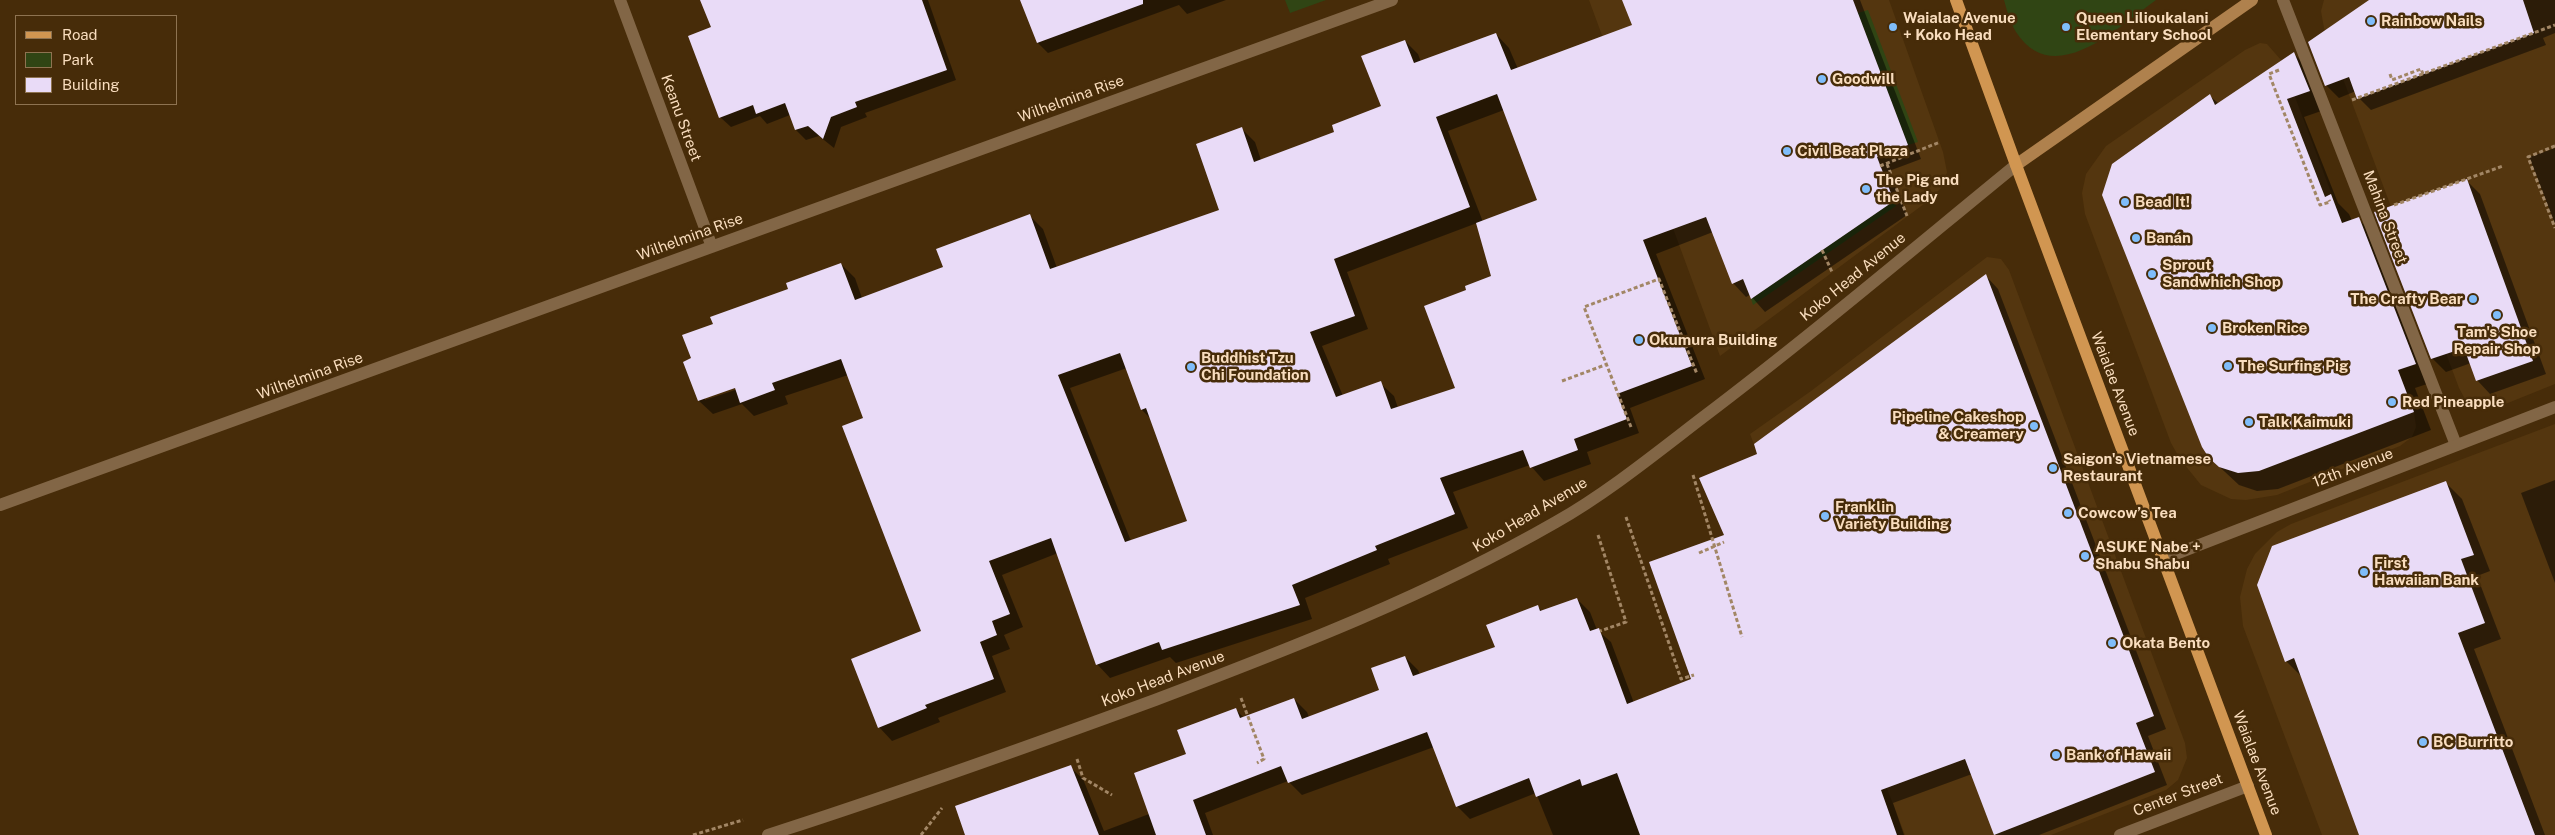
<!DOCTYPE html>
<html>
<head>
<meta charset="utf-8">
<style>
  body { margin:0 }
  #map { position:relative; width:2555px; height:835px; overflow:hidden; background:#472c09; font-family:"Public Sans",sans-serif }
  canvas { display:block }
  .legend { position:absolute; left:15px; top:15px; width:162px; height:90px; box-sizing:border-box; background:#472c09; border:1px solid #8e7351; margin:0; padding:6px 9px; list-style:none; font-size:15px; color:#f9ddbe }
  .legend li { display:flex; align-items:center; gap:10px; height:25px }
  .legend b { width:25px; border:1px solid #8e7351 }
</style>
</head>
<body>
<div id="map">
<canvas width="2555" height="835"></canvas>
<ul class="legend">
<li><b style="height:6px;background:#d19651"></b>Road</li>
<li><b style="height:14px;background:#304514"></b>Park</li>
<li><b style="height:14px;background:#e9dbf7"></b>Building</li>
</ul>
</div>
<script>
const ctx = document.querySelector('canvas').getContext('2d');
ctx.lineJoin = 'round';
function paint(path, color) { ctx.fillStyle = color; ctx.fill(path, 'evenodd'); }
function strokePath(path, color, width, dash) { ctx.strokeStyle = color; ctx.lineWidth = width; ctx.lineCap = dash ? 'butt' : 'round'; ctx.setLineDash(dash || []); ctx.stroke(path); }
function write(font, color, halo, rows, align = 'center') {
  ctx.font = font + ' "Public Sans",sans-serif'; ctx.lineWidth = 5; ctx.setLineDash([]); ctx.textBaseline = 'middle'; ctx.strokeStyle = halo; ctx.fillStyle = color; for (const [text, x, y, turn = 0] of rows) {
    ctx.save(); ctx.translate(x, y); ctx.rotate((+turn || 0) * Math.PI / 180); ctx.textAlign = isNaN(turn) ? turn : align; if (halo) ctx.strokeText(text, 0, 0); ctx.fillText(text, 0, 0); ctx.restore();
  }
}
paint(new Path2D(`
  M1589,0H1889L1943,152L1947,172L1943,186L1928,201L1720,356Z
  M2324,0H2555V384L2493,409L2475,407L2465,399L2459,388L2324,28L2321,11Z
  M2260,43L2267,44L2281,60L2414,412L2416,427L2412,437L2400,446L2277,495L2246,500L2231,499L2201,485L2180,459L2171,443L2085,214L2082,193L2086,174L2106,146L2245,50Z
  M1987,257L2001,259L2009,270L2185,743L2187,758L2178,780L2166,790L2051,835H1905L1750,434L1811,391Z
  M2555,424V835H2322L2243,626L2240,597L2247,569L2255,554L2277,532L2291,524Z`), '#54360f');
paint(new Path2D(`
  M1285,0H1326L1290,13Z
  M2004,0H2156C2119,26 2054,91 2016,32C2010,22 2007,11 2004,0Z
  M1868,10L1918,142L1908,145L1858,13Z
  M1894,201L1896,206L1753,305L1751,299Z`), '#304514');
paint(new Path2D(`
  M702,0H928L956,80L865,113L867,117L841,127L834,148L819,136L806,140L796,130L790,115L767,124L760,116L731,127L720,117L712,28Z
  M1022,0H1226L1187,14L1179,5L1048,53L1038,43Z
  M1624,0H1860L1921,159L1889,171L1907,215L1765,312L1750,295L1746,297L1733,283L1713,232L1656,254L1705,379L1630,408L1639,433L1587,452L1591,464L1544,481L1530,465L1453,492L1468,528L1388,559L1390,564L1305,598L1312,619L1176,663L1170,657L1110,678L1097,664L1058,553L1002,575L1023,627L1004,635L1010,649L992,656L1006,692L938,718L940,722L892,741L879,727L923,632L864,419L848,375L785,396L788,404L754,416L742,404L713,414L699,401L685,362L693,359L714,325L841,264L855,278L862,298L944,267L1030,216L1043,229L1057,268L1221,211L1241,128L1255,142L1261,160L1336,132L1383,107L1405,41L1418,54L1421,62L1496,34L1509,48L1518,69L1634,26ZM1504,110L1538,201L1483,222L1448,131ZM1477,223L1493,277L1468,291L1456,389L1398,408L1394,396L1380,383L1343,396L1322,346L1368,329L1347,272ZM1127,368L1142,410L1151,419L1188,522L1131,541L1070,388ZM740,385L741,388L705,400V398Z
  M2371,0H2555V33L2543,38L2546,45L2371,110L2359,98L2356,91L2339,98L2326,85Z
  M2294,54L2312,72L2327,109L2304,117L2338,203L2349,214L2352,221L2358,219L2376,237L2433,382L2415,388L2431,430L2278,489L2257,491L2239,485L2210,458V96L2219,104Z
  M2555,148V224L2529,157Z
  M2467,181L2480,194L2546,374L2490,394L2477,380L2471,363L2446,372L2432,358Z
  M1986,276L1998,289L2166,729L2148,736L2167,785L2039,835H1996L1972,774L1893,803L1904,835H1553L1536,793L1470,819L1457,806L1434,747L1302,795L1288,781L1205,813L1213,835H967L1070,767L1083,779L1104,831L1149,814L1188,754L1236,710L1244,718L1294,699L1307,712L1309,717L1381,691L1405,657L1418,670L1420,675L1496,648L1538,607L1543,612L1577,599L1590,612L1597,630L1611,642L1634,703L1693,680L1726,536L1759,454Z
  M2555,480V583L2521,493Z
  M2446,483L2462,499L2490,571L2477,576L2501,639L2474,649L2545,835H2360L2302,677L2286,661Z`), '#0007');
paint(new Path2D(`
  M700,0H922L947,70L855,102L857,107L831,117L823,139L808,126L795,130L785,103L756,114L753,105L719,118L688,36L711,27Z
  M1020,0H1143V4L1037,43Z
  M1622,0H1853L1908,145L1877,157L1894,201L1751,299L1743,279L1732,284L1706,217L1643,240L1692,366L1617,394L1627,419L1574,439L1578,450L1530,468L1523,450L1440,478L1455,514L1375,546L1377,550L1292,585L1300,605L1162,650L1159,642L1096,665L1051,538L989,561L1010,614L992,621L997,635L980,642L994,679L925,705L927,708L878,728L851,659L921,631L842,426L863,418L841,359L772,383L775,390L740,403L735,388L698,401L683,362L691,358L682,335L713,324L710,317L788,289L786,283L841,263L855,300L943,267L936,249L1030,214L1050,269L1219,210L1196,144L1242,127L1254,162L1334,132L1332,125L1381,106L1361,56L1405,40L1414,63L1496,33L1511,70L1632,25ZM1497,94L1537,200L1476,223L1491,276L1465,286L1466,290L1424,306L1455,388L1391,409L1381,381L1336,397L1310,332L1355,316L1334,259L1470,207L1436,117ZM1120,353L1141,410L1146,408L1187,521L1125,542L1058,375Z
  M2369,0H2523L2534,33L2357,99L2349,77L2325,86L2308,42Z
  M2294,52L2310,91L2287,99L2325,197L2331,194L2342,223L2359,217L2416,364L2398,370L2414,412L2259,471L2238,473L2219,467L2209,458L2202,447L2102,195L2112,164L2210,94L2215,105Z
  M2467,179L2533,361L2476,381L2464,348L2431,359L2374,212Z
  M1986,274L2154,716L2136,723L2155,772L1994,835L1965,759L1881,790L1897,835H1640L1617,773L1582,786L1580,779L1536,797L1529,778L1456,807L1427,732L1288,783L1281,766L1193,800L1206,835H1156L1134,773L1186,754L1177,730L1236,708L1240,718L1294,698L1302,719L1379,690L1371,668L1405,656L1413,676L1495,647L1486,625L1538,605L1540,611L1577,598L1590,631L1599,628L1627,704L1691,679L1649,562L1724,535L1699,478L1757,454L1754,444Z
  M2446,481L2474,555L2461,559L2485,623L2458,633L2535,835H2359L2294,658L2285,662L2257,585L2272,546Z
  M1071,765L1099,835H965L955,806Z`), '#e9dbf7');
strokePath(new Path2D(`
  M2279,70L2269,74L2320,205L2330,202L2329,200
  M2390,74L2392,80L2421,69L2423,74
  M2352,100L2555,25
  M2555,146L2528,157L2555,228
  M1887,164L1907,216
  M1880,166L1940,142
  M2394,205L2503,166
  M1822,250L1832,272
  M1562,381L1605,365
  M1631,427L1584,307L1659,279L1697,374
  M1693,475L1742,637
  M1626,517L1681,679L1694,675
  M1598,535L1626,622L1600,631
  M1699,553L1724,542
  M1241,698L1264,759L1257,763
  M1077,759L1083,778L1112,795
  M693,835L743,820
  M921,835L942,808`), '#a28665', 3, [4, 2.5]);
strokePath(new Path2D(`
  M2283,0L2456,445`), '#826646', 12);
strokePath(new Path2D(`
  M620,0L712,247
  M0,505L1392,0
  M2163,559L2555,407
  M768,835C899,793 1027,747 1155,700C1292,648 1429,595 1556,522C1607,493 1655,454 1702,418C1809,337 1912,250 2016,165
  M2120,835L2248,786`), '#826646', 12);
strokePath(new Path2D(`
  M2016,165L2252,0`), '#af814d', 12);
strokePath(new Path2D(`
  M1956,0L2016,165L2266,835`), '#d19651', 12);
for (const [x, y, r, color] of [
  [2371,21,5,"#7fbdfa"],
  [1893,27,5,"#7fbdfa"],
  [2066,27,5,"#7fbdfa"],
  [1822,79,5,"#7fbdfa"],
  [1787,151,5,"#7fbdfa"],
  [1866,189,5,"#7fbdfa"],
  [2125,202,5,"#7fbdfa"],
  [2136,238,5,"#7fbdfa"],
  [2152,274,5,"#7fbdfa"],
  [2473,299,5,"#7fbdfa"],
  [2497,315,5,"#7fbdfa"],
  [2212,328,5,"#7fbdfa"],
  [1639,340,5,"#7fbdfa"],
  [2228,366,5,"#7fbdfa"],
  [1191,367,5,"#7fbdfa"],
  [2392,402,5,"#7fbdfa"],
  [2249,422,5,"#7fbdfa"],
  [2034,426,5,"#7fbdfa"],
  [2053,468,5,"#7fbdfa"],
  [2068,513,5,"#7fbdfa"],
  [1825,516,5,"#7fbdfa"],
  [2085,556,5,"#7fbdfa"],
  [2364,572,5,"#7fbdfa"],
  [2112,643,5,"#7fbdfa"],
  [2423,742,5,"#7fbdfa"],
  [2056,755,5,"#7fbdfa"]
]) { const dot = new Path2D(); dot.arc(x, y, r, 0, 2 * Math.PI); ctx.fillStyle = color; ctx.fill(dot); strokePath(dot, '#472c09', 2); }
write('bold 15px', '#f9ddbe', '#472c09', [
  ["Waialae Avenue",1903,18],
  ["+ Koko Head",1903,35],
  ["Queen Lilioukalani",2076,18],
  ["Elementary School",2076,35],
  ["Rainbow Nails",2381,21],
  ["Goodwill",1832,79],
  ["Civil Beat Plaza",1797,151],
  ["The Pig and",1876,180],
  ["the Lady",1876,197],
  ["Bead It!",2135,202],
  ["Banán",2146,238],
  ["Sprout",2162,265],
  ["Sandwhich Shop",2162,282],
  ["The Crafty Bear",2463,299,"right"],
  ["Broken Rice",2222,328],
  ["Tam's Shoe",2497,332,"center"],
  ["Repair Shop",2497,349,"center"],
  ["Okumura Building",1649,340],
  ["Buddhist Tzu",1201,358],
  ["Chi Foundation",1201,375],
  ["The Surfing Pig",2238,366],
  ["Red Pineapple",2402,402],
  ["Pipeline Cakeshop",2024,417,"right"],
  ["& Creamery",2024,434,"right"],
  ["Talk Kaimuki",2259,422],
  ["Saigon's Vietnamese",2063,459],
  ["Restaurant",2063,476],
  ["Franklin",1835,507],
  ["Variety Building",1835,524],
  ["Cowcow’s Tea",2078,513],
  ["ASUKE Nabe +",2095,547],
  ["Shabu Shabu",2095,564],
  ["First",2374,563],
  ["Hawaiian Bank",2374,580],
  ["Okata Bento",2122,643],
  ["BC Burritto",2433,742],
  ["Bank of Hawaii",2066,755]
], 'left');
write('15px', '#f9ddbe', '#472c09', [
  ["Wilhelmina Rise",1071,99,-20],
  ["Keanu Street",681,118,70],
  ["Mahina Street",2385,217,69],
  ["Wilhelmina Rise",690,237,-20],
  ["Koko Head Avenue",1853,277,-39],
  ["Wilhelmina Rise",310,376,-20],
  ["Waialae Avenue",2115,384,69],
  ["12th Avenue",2353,468,-21],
  ["Koko Head Avenue",1530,515,-31],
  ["Koko Head Avenue",1163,679,-21],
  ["Waialae Avenue",2257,763,69],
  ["Center Street",2178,795,-21]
]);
</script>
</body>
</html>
